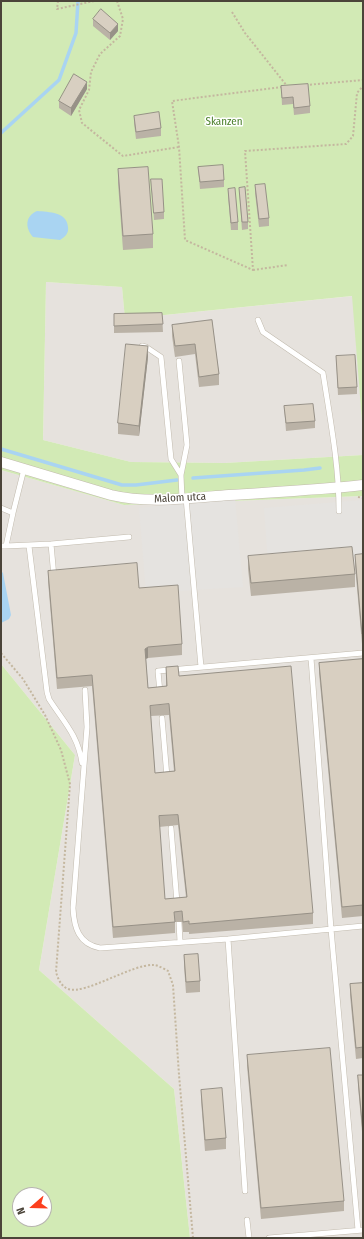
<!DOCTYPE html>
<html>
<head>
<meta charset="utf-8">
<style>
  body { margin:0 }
  #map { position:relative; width:364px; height:1239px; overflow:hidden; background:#f6f3ec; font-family:"Fira Sans Condensed",sans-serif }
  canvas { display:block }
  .frame { position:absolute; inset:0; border:2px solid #4b4439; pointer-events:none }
  .north { position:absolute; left:12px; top:1187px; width:40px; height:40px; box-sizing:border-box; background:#fff; border:1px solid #b7b4b0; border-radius:50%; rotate:250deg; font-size:11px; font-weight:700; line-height:16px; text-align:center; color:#4b4439 }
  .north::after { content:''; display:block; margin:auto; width:14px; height:18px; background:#fc3f1d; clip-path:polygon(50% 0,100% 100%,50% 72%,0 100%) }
</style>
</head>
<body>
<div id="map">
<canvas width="364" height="1239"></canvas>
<div class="frame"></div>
<div class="north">N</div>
</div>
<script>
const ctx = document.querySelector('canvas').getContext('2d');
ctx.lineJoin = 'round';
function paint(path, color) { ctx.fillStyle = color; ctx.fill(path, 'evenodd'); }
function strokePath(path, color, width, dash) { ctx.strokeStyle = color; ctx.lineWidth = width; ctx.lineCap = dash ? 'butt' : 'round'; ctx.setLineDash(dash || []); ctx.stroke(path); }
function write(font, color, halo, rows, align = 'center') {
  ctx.font = font + ' "Fira Sans Condensed",sans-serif'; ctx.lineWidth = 3; ctx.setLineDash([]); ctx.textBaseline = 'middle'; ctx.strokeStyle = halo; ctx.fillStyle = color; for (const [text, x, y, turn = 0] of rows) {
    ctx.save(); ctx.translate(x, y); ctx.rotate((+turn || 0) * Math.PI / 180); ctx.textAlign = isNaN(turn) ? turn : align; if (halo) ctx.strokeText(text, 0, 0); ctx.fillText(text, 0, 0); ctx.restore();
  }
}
paint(new Path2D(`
  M46,282L122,287L125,319L353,296L363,434V455L225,463L131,462L43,440Z
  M1,470L124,505L363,496V1238H190L174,1089L39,970L75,755L1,664Z`), '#e6e2dd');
paint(new Path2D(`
  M1,1H363V434L352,296L125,319L122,287L46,282L43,440L131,462L225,463L363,455V496L124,505L1,470Z
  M1,664L75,755L39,970L174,1089L190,1238H1ZM20,1195H44V1219H20Z`), '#d2eab5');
paint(new Path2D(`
  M235,498L243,587L146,593L139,508Z
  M363,500V557L268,564L264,508Z`), '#e5e3e0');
paint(new Path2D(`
  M37,211C49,212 67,212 68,227C69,233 65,237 60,240L33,237C25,228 25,216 37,211Z
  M1,571L3,573L11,615L9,619L1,623Z`), '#a9d4f2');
strokePath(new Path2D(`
  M1,133L59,80L76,33L78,1
  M1,449L122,485H136L177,480
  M193,478L304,470L320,468`), '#a9d4f2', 3.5);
const lane = new Path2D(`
  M258,320L263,332L323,373C330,419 339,464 339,511
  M142,346L146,347L161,357L171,459L181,475
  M179,361L187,445L181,475L182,499
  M186,498L201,667
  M1,508L13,513L6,546H1
  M13,513L24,469
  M51,544L54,577
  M6,546L51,544L129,537
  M29,546L47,692L49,699C63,721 78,735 82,763
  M311,658L331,929L358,1230
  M85,690L87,727L73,908C74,928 79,944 100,948L228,939L363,926
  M160,693L158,671L363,653
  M162,718L167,777
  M171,828L177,903
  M179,922L180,942
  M228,939L245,1191
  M247,1220L249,1238
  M269,1238L363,1230`);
const street = new Path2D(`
  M1,462L111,495C149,504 190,498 229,495C274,492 319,490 363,485`);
strokePath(lane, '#c2bbae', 6);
strokePath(street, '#c2bbae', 11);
strokePath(new Path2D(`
  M58,1L57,9L94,1
  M117,1L123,19L120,36L100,54L91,72L89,90L79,110L82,123L123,156L179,147
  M232,12L245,33L287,86
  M306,85L363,80
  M282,87L172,101L179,147L185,240L253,270L245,151L346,144L353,136L357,93L363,86
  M253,270L288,265
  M358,497L363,498
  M1,653L23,679L45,715L61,750L70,784L56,972C58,979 61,986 68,989C86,995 131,964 154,965C158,965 164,969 168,971L173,985L179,1075L193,1238`), '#c4b79f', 2, [2, 2]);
strokePath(lane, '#fff', 5);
strokePath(street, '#fff', 10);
paint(new Path2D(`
  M93,19L118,31L110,40L93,26Z
  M281,86L310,106V113L294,115L293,104L282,105Z
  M87,89L71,116L59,108V101Z
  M134,116L161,128V136L136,139L134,123Z
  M198,167L224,180V187L200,189Z
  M118,169L153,234V248L123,250L118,183Z
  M151,179L164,212V219L154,220Z
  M255,185L269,218V226L259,227L255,193Z
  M239,188L248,222V229L242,230Z
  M228,189L238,222V230H231L228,196Z
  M162,313L163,332L114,333V314Z
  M212,320L219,374V385L199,387L195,354L175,357L172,336V325Z
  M336,356L357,387V394L338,395Z
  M148,357L139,436L118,434V423Z
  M284,406L315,421V428L286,431Z
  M363,554V644H362L355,566V555Z
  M248,556L355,574V587L251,596L248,569Z
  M48,571L139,588L182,644V655L148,658L146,659L148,688L166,686V667L179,676L313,913V924L189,934V932H183L182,922H175V933L113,938L92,686L57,689L48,581ZM169,715L174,771L155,773L151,716ZM178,825L186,897L165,899L159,827Z
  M363,659V916L342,918L319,673V663Z
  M184,955L200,981V992L186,993L184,966Z
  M363,983V1058L356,1059L350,995V984Z
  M247,1055L344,1201V1211L261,1219L247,1066Z
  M358,1075H363V1143L358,1086Z
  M201,1090L226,1138V1149L205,1151L201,1100Z`), '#bab2a6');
paint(new Path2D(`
  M118,24V31L110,40V33Z
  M87,82V89L71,116V108Z
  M148,346V357L139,436V426Z
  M148,647V658L145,659V649Z`), '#979187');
const building = new Path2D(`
  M101,9L118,24L110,33L93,19Z
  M74,74L87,82L71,108L59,101Z
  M308,84L310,106L294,108L293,97L282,98L281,86Z
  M159,112L161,128L136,132L134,116Z
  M223,165L224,180L200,182L198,167Z
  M148,167L153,234L123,236L118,169Z
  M151,179H162L164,212L154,213Z
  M265,184L269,218L259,219L255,185Z
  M245,187L248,222H242L239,188Z
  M235,188L238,222L231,223L228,189Z
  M162,313L163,324L114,326V314Z
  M212,320L219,374L199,377L195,344L175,346L172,325Z
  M126,344L148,346L139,426L118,423Z
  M355,355L357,387L338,388L336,356Z
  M313,404L315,421L286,423L284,406Z
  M352,547L355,574L251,583L248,556Z
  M363,554V634H362L355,555Z
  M137,563L139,588L178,585L182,644L148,647L145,649L148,688L167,686L166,667L178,666L179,676L291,666L313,913L189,924V921L183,922L182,911L174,912L175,922L113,927L92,675L57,678L48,571ZM169,704L175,771L155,773L150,706ZM178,815L187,897L165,899L159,816Z
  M363,659V905L342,907L319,663Z
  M198,954L200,981L186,982L184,955Z
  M363,983V1047L356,1048L350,984Z
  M330,1048L344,1201L261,1208L247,1055Z
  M358,1075H363V1132Z
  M222,1088L226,1138L205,1140L201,1090Z`);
paint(building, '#d8cfc1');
strokePath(building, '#979187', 1);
write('11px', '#4a7f2a', '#fff', [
  ["Skanzen",224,122]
]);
write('11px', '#4b4439', '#fff', [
  ["Malom utca",180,498,-3]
]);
</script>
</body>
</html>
